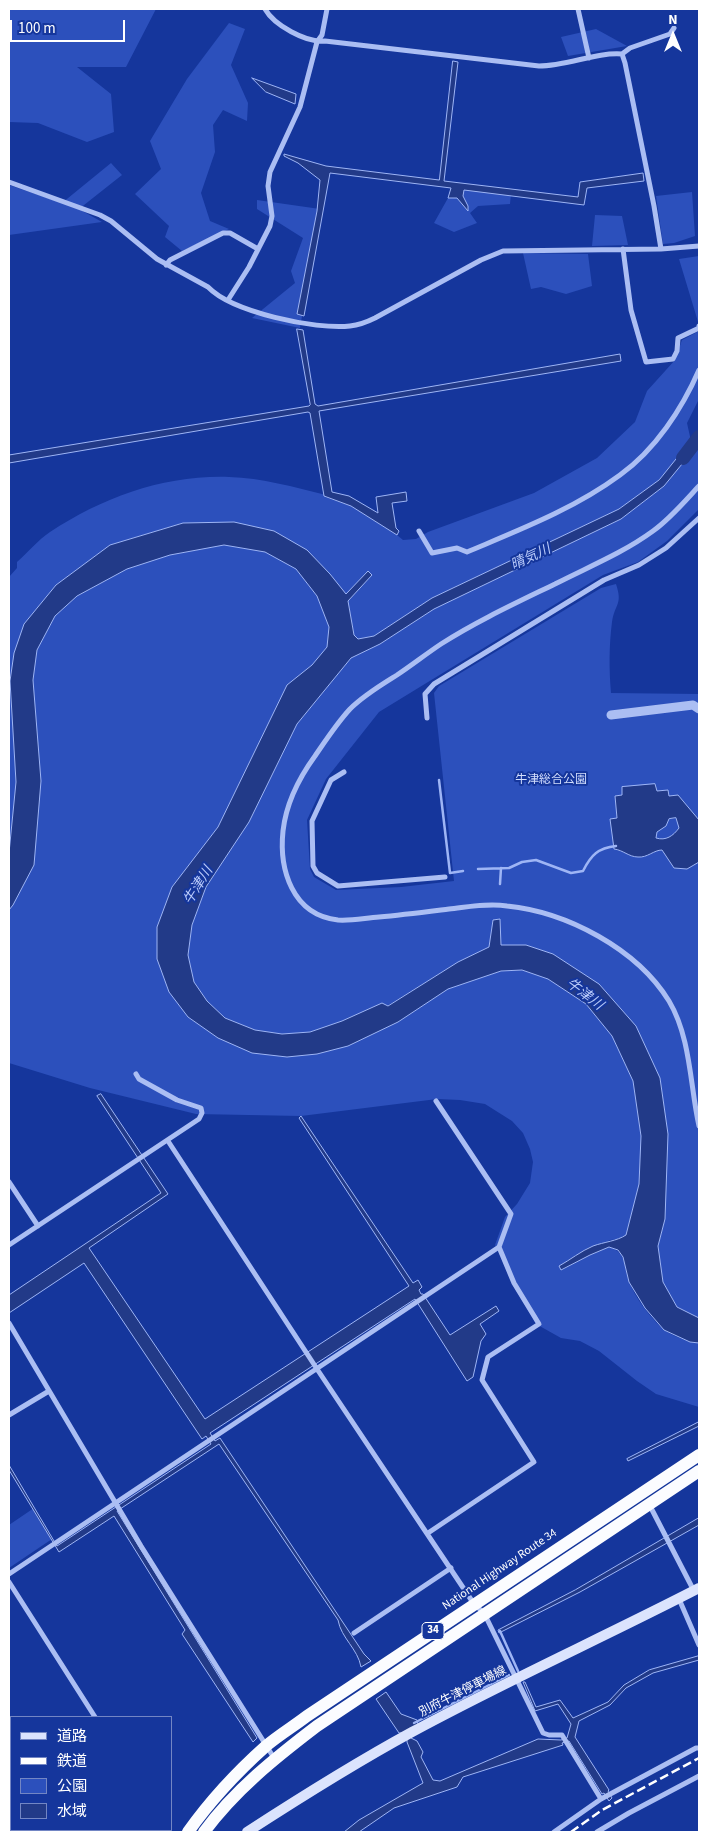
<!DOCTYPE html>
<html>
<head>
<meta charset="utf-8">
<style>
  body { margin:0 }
  #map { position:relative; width:708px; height:1841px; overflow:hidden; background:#15369c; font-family:"Source Sans 3","Noto Sans JP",sans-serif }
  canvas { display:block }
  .frame { position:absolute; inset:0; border:10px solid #fff; pointer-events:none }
  .legend { position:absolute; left:10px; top:1716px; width:162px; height:115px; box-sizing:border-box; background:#15369c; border:1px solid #7386c4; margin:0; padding:6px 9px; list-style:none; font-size:15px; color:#fff }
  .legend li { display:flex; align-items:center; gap:10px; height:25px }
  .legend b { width:25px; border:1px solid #7386c4 }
  .north { position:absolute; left:648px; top:10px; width:50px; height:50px; -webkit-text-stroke:4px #15369c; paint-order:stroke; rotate:0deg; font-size:14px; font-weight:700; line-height:20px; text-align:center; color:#fff }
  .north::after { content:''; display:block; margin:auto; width:18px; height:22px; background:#fff; clip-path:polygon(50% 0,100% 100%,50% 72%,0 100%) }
  .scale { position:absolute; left:10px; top:20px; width:115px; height:22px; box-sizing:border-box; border:2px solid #fff; border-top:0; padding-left:6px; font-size:15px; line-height:18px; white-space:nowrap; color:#fff; -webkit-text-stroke:4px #15369c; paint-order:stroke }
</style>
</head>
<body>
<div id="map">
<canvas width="708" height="1841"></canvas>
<div class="frame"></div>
<ul class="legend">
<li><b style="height:6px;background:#dbe3fd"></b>道路</li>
<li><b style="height:6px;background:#fff"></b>鉄道</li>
<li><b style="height:14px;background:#2c50bc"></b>公園</li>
<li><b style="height:14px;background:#223a88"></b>水域</li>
</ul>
<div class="north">N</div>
<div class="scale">100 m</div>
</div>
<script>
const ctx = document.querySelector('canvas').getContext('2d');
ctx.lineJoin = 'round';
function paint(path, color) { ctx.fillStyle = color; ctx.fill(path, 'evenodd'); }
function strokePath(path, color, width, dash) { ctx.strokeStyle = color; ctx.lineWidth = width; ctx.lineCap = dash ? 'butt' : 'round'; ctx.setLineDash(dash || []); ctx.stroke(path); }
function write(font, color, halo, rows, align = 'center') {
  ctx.font = font + ' "Source Sans 3","Noto Sans JP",sans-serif'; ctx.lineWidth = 4; ctx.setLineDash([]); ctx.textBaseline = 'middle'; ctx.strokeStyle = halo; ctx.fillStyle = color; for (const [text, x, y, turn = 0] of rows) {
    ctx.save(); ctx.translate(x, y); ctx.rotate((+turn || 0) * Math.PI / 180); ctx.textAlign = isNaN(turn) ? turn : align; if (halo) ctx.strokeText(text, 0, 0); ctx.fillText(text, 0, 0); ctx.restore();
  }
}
paint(new Path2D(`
  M9,9H156L126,67H77L111,94L114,132L87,142L38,123L9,122Z
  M229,23L245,29L231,65L248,103L247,121L223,110L213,125L215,152L201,193L210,221L229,229L182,251L165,237L169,226L135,194L161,169L150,141L187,79Z
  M596,29L627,46L568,56L561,37Z
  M111,163L122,175L79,209L102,222L9,235V185L62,203Z
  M457,187L511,193L510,204L478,206L470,213L477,223L454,232L434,223L448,198Z
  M692,192L695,236L674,243L663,244L656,196Z
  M257,200L320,209L300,328L252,318L295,283L291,271L303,238L257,209Z
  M595,215L622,216L628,245L592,246Z
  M523,253L588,254L592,286L566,294L541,287L531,289Z
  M699,256V325L679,259Z
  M699,331V399L687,423L691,441L659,480L619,509L432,598L374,636L357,639L354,635L348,601L372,575L368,571L346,595L330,574L182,523L110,545L56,585L24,624L10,681L16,782L9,853V577L17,568V562C27,553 38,540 50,532C104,497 164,475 229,477C262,478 294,487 326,495L325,497L351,506L397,535L403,540L416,539L428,532L534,493L597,458L635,422L647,391L675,360L682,340Z
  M699,446V509L667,541L638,562L603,575L379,712L326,779L307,820L310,869L314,877L336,890L401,887L454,881L434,693L439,686L601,588L616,584C623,605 615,603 612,622C609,645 609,669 611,693L699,694V1318L677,1307L663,1282L658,1246L665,1219L636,1026L526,945H501L500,933L493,920L489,947L458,962L387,1006L310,1032L282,1034L255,1030L225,1018L207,1001L194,982L188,955L192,925L206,887L249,822L297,724L351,658L380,644L434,609L621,519L664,486L696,447Z
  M224,545L265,552L296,569L317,596L329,627L327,647L312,665L287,686L218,827L172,887L157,959L252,1053L398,1022L448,989L501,971L522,970L548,979L586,1004L612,1036L633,1081L641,1136L639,1184L626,1235L619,1239L610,1240L559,1267L562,1270L590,1255L609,1247C628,1253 623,1266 629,1281C635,1298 650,1317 663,1329C672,1336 688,1342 699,1343V1407L656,1394L637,1381L599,1351L580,1341L561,1338L536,1324L514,1287L495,1245L505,1217L517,1204L530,1183L533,1162L530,1149L523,1133L512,1121L485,1104L460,1100L437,1099L301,1116L196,1114L90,1088L9,1063V910L13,905L41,781L33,680L37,650L55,616L77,596L127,569L170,555Z
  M34,1508L52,1539L9,1568V1525Z`), '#2c50bc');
const water = new Path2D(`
  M453,61L458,62L444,181L578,197L580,182L643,173L644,181L587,188L584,205L464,190L463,196L468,206V211L457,198H448L451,188L330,173L304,316L297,314L317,211L320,180L298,163L284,156V154L326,166L439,180Z
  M252,78L296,94L295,104L266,92Z
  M297,329L303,330L315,404L318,406L620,354L621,361L319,411L332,492L349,496L378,513L376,497L406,492L407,501L392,503L396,528L399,531L397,535L351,506L324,496L310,413L308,412L9,463V455L309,406L310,405Z
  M691,441L696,447L664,486L621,519L434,609L380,644L351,658L297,724L249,822L206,887L192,925L188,955L194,982L207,1001L225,1018L255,1030L282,1034L310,1032L342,1021L382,1003L388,1006L458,962L489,947L493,920L500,919L501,945H526L553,954L599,984L636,1026L660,1078L668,1134L665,1219L658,1246L663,1282L677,1307L699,1318V1343L690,1342L664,1330L645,1308L629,1282L623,1257L618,1250L609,1247L590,1255L561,1270L559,1266C570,1260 581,1251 593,1246C604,1242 617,1241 626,1235L639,1184L641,1136L633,1081L612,1036L586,1004L548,979L522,970L501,971L448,989L398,1022L348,1046L317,1054L287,1057L252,1053L218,1038L188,1017L169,992L157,959V927L172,887L218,827L287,685L312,665L327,647L329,627L317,596L296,569L265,552L224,545L170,555L127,569L77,596L55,616L37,650L33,680L41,781L34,865L13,905L9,910V853L16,782L10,681L14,653L24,624L56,585L110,545L183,523L234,522L274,531L307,550L330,574L346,594L368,571L372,575L348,601L354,635L358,639L374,636L432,598L619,509L659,480Z
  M655,784L657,791L668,790L669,796L678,795L699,820V862L687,869L674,868L662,850C654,850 647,858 638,857C629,857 623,850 614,849L610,819L617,818L615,796L622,795V787ZM676,818L679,828C673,836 666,841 656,838L657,832L666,826L669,819Z
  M101,1094L168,1194L89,1248L205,1419L409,1286L299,1118L301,1116L413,1283L418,1280L422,1287L419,1290L421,1294H423L450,1335L496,1306L499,1311L480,1324L486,1334L481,1341L473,1377L467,1381L415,1299L210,1433L215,1441L220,1438L364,1654L371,1661L361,1667C358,1649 341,1638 338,1620L219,1444L117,1511L257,1738L253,1742L182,1634L185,1630L114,1516L59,1552L9,1470V1465L57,1546L211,1444L206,1436L202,1439L84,1263L9,1313V1295L161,1193L97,1096Z
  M699,1422V1426L628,1461L627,1459Z
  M699,1518V1525L580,1592L499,1633L498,1630L575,1590Z
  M699,1656V1660L653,1673L626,1688L610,1705L579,1721L575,1737L609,1790L608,1791L612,1798L609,1801L604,1793L602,1794L569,1741L562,1743L563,1745L463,1777L457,1787L394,1808L359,1832H344L359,1820L423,1783L407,1742V1740L402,1733H399L376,1699L386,1692L401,1714L417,1720L418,1724L411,1738L417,1741L423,1752L421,1757L433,1780L440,1781L538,1739L561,1740L567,1738L571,1724L558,1704L535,1711L523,1682H525L536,1707L560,1700L573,1718L608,1702L624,1685L649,1670Z`);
paint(water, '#223a88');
strokePath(water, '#9eb5f5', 1);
strokePath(new Path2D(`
  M439,780L450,873L463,871
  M478,869L509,868L522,862L536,860L571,873L583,871C591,855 598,848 616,846
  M500,884L501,868
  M500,1631L518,1671
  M414,1723L509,1675`), '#9eb5f5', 2.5);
strokePath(new Path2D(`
  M683,458L699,437`), '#223a88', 14);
strokePath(new Path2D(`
  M265,9C274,25 306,43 325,41L539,66C567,66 596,52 622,54L625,63L654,206L661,249
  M578,9L589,58
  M622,54L630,48L670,34L674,28
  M9,182L100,215L111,221L157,259L208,287C232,312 315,330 350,326C359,325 367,322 375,318L481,260L503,251L661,249L699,246
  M623,249L631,310L646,362L673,359L677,351L678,338L699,328V326
  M166,265L170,260L223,233H230L258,249
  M228,300L249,267L270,226L272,216L268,186L270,172L300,107L317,42L322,35L327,9
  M699,486C685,501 670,519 653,531C623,553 588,567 555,584C516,603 477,621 441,644C426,654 412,665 397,675C381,685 364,695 350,709C337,723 326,740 315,756C299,778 286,804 283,831C279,869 292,915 338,920C351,921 365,918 379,917C402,915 425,912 449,909C468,907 488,903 507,906C567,912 637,949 669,1001C691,1038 690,1086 699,1126
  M419,531L432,553L457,548L467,552C519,530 574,509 620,475C655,450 682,409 699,370
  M427,718L425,694L434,684L604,580L639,565L666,548L699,518
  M344,772L331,780L312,821L313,866L317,873L338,886L445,877
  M168,1141L317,1369L474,1604L484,1613L543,1733L549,1735H562L601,1799
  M9,1182L38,1226
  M9,1245L199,1119L202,1113L201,1108L177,1100L139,1079L136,1074
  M9,1323L141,1546L274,1758
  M9,1415L49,1391
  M649,1504L694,1591
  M428,1533L534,1462L482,1380L488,1357L539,1324L514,1283L499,1247
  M9,1574L499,1247L511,1214L436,1101
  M9,1582L95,1717
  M679,1599L699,1645
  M354,1633L451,1568
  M167,1830L169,1832
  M554,1832L601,1799L696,1748H699
  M597,1832L629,1813L699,1776`), '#abbef3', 5);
strokePath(new Path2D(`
  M611,715L693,705L699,709`), '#abbef3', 9);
strokePath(new Path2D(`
  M247,1832C301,1797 355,1763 412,1732C506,1681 604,1637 699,1588`), '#dbe3fd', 10);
strokePath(new Path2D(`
  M188,1832C210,1801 238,1771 266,1746C279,1735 294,1726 307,1716L699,1455
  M204,1832C235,1790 275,1758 317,1726L699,1471`), '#fbfcff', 12);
strokePath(new Path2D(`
  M571,1832L602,1810L699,1758`), '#fff', 2.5, [9, 4]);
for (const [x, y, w] of [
  [433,1631,22]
]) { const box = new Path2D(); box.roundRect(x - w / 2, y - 8.5, w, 17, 4); ctx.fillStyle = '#15369c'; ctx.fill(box); strokePath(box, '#fff', 1); }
write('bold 11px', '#fff', null, [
  ["34",433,1631]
]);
write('12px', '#d3defd', '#15369c', [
  ["牛津総合公園",551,780]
]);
write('12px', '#fff', '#15369c', [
  ["National Highway Route 34",500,1570,-34],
  ["別府牛津停車場線",463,1692,-27]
]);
write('italic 14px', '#b8c9f9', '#15369c', [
  ["晴気川",531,558,-25],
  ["牛津川",199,886,-58],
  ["牛津川",584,995,37]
]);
</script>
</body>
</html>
